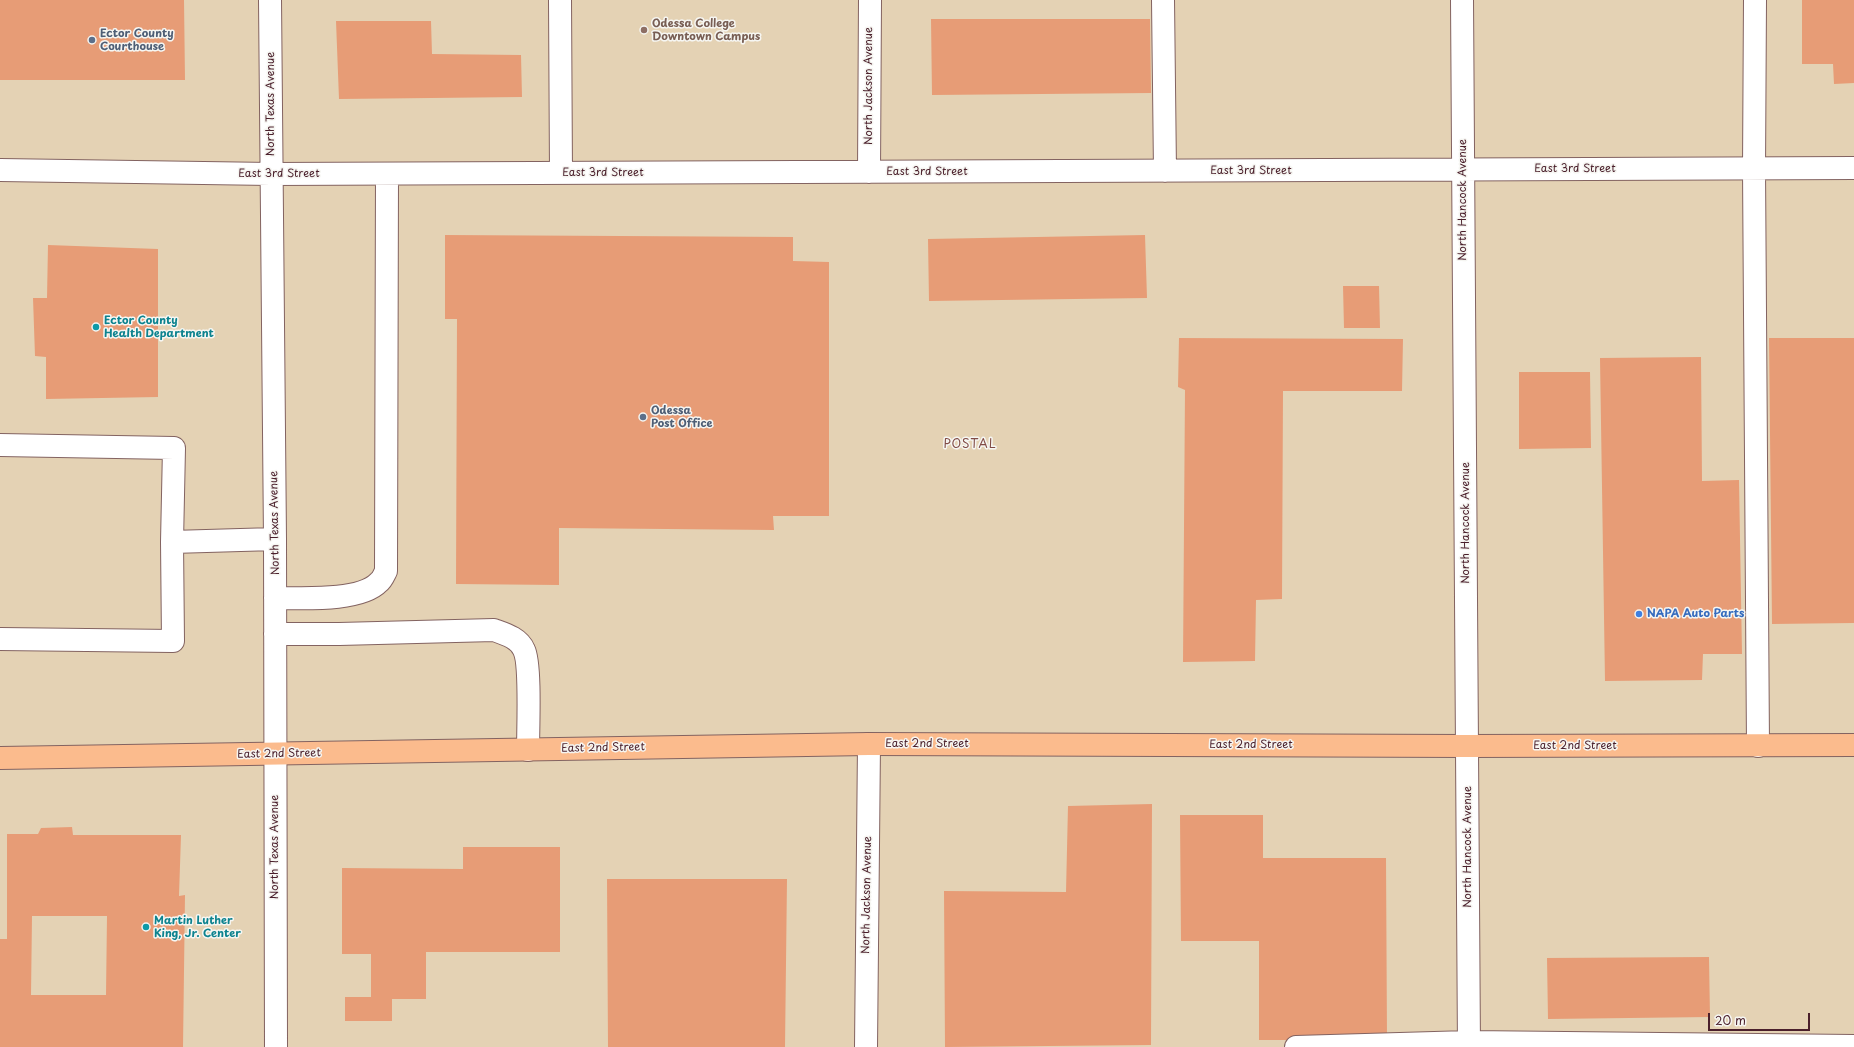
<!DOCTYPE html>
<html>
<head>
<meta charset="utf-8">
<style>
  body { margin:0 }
  #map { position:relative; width:1854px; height:1047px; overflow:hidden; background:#ede2c4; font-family:"Playpen Sans",sans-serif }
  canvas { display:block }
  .scale { position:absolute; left:1708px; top:1013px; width:102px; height:18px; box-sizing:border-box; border:2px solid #4a1f2b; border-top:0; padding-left:5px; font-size:12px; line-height:14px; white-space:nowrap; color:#4a1f2b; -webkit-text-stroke:3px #f6f6f2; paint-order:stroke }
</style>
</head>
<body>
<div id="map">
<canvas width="1854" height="1047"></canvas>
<div class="scale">20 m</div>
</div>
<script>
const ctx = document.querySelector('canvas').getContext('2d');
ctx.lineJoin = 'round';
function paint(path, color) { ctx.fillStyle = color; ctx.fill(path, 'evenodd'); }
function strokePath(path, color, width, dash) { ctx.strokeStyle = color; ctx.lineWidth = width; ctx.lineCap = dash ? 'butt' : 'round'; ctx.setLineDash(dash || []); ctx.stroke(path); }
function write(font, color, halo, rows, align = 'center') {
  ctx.font = font + ' "Playpen Sans",sans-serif'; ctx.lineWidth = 3; ctx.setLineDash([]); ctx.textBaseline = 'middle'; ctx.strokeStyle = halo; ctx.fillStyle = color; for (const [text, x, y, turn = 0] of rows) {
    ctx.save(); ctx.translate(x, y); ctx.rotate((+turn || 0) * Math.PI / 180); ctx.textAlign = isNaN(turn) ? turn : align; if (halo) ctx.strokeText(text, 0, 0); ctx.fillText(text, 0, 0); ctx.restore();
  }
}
paint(new Path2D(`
  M0,0H1854V1047H0Z`), '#e4d2b4');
paint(new Path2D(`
  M0,0H184L185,80H0Z
  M1802,0H1854V83L1834,84L1833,64H1802Z
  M931,19H1150L1151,93L932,95Z
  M336,21H431L432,54L521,55L522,97L339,99Z
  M445,235L793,237V261L829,262V516H773L774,530L559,528V585L456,584L457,319H445Z
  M1145,235L1147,298L929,301L928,239Z
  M48,245L158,249V397L46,399V357L35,356L33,298H47Z
  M1343,286H1379L1380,328H1344Z
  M1179,338L1403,339L1402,391H1283L1282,599L1256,600L1255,661L1183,662L1185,390L1178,387Z
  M1769,338H1854V623L1772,624Z
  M1701,357L1702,481L1739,480L1742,654H1703L1702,680L1605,681L1600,358Z
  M1519,372H1590L1591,448L1519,449Z
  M1152,804L1151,1045L945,1047L944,891L1066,892L1068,806Z
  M1180,815H1263V858H1386L1387,1040H1259V941H1181Z
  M72,827L73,835H181L179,896L185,895L183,1047H0V939H7V834H38L41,828ZM32,916H107L106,995H31Z
  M463,847H560V952H426V999H392V1021H345V997H371V954H342V868L463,869Z
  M607,879H787L785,1047H608Z
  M1709,957L1710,1017L1548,1019L1547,958Z`), '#e79c76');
const minor = new Path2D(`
  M270,0L275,539L276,1047
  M560,0L561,173
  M1163,0L1165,171
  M1462,0L1469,1047
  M1755,0L1754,169L1758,746
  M0,170L271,174L1854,168
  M869,172L870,0
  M0,445L174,448L172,542L173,641L0,639
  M172,542L275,539
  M275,598C302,598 360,602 379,582C382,580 384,575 386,571L387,174
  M275,634H339L494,630C505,634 519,638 524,650C531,664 528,730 528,750
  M866,1047L869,744
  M1296,1047L1469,1042L1854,1046`);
const major = new Path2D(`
  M0,758L869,744L1467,746L1854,745`);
strokePath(minor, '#836361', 24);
strokePath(major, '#836361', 24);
strokePath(minor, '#fff', 22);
strokePath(major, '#fbbb8d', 22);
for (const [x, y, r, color] of [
  [644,30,4,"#8d6e63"],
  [92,40,4,"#5c6f8a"],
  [96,327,4,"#0f9aa8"],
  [643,417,4,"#5c6f8a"],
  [1639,614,4,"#3f7fe0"],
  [146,927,4,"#0f9aa8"]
]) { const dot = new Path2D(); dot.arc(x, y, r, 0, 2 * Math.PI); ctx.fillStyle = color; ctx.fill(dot); strokePath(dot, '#f6f6f2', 1.5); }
write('bold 11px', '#785e54', '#f6f6f2', [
  ["Odessa College",652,24],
  ["Downtown Campus",652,37]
], 'left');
write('bold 11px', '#4e5e75', '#f6f6f2', [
  ["Ector County",100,34],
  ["Courthouse",100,47],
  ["Odessa",651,411],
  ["Post Office",651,424]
], 'left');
write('11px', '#4a1f2b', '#f6f6f2', [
  ["North Jackson Avenue",869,86,-90],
  ["North Texas Avenue",271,104,-90],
  ["East 3rd Street",1575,169],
  ["East 3rd Street",1251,171],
  ["East 3rd Street",927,172],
  ["East 3rd Street",603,173],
  ["East 3rd Street",279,174],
  ["North Hancock Avenue",1463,200,-90],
  ["North Texas Avenue",275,523,-91],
  ["North Hancock Avenue",1466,523,-90],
  ["East 2nd Street",927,744],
  ["East 2nd Street",1251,745],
  ["East 2nd Street",1575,746],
  ["East 2nd Street",603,748,-1],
  ["East 2nd Street",279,754,-1],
  ["North Texas Avenue",275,847,-90],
  ["North Hancock Avenue",1468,847,-90],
  ["North Jackson Avenue",867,895,-89]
]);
write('bold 11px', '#0d838f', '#f6f6f2', [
  ["Ector County",104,321],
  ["Health Department",104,334],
  ["Martin Luther",154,921],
  ["King, Jr. Center",154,934]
], 'left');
write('bold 11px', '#366cbe', '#f6f6f2', [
  ["NAPA Auto Parts",1647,614]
], 'left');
ctx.letterSpacing = '1px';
write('12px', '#814b45', '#f6f6f2', [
  ["POSTAL",970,445]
]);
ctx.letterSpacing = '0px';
</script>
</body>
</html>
